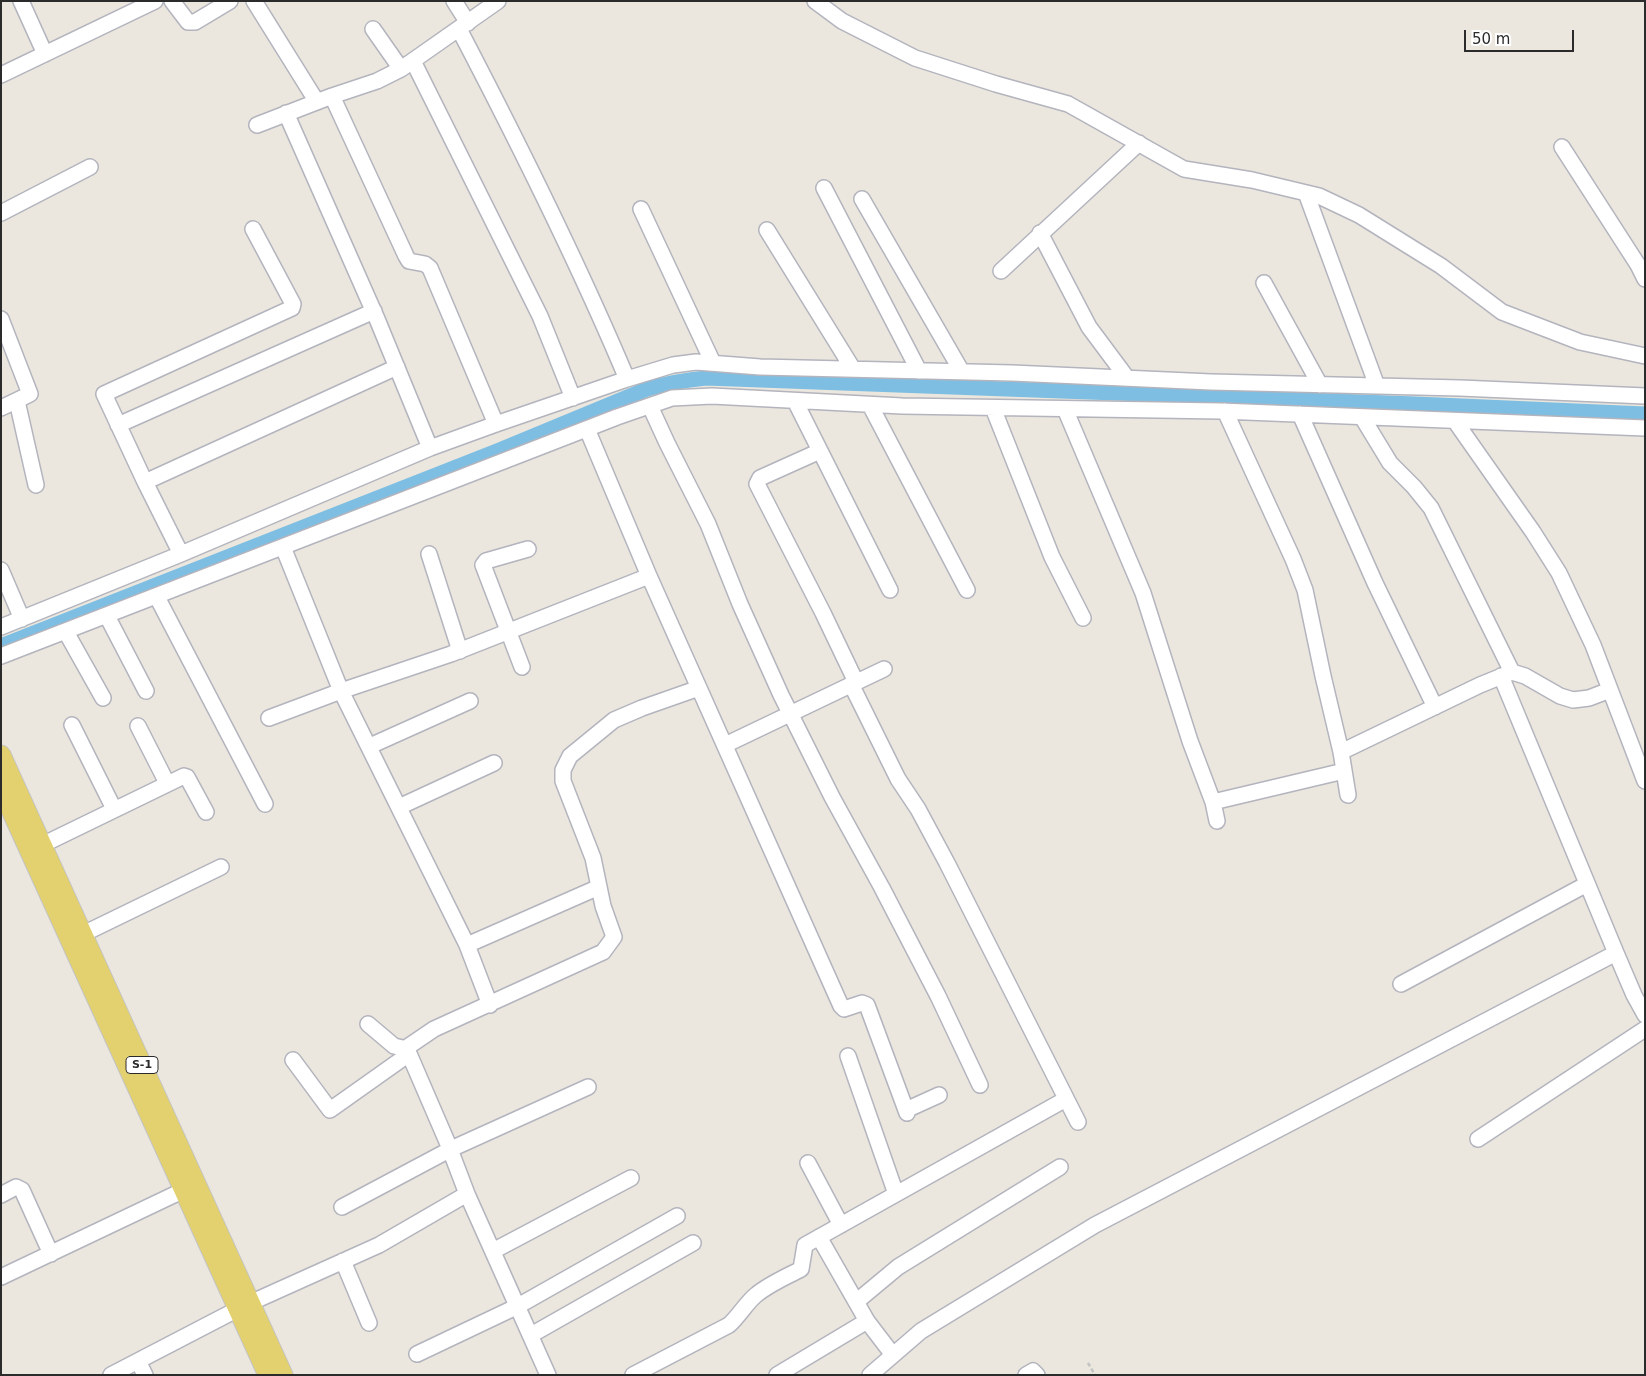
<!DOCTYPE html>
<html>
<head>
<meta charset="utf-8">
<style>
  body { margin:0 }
  #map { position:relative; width:1646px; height:1376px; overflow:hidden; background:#ebe7df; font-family:"DejaVu Sans",sans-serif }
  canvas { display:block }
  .frame { position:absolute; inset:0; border:2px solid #2b2b2b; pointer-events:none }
  .scale { position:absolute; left:1464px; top:30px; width:110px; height:22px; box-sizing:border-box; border:2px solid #2b2b2b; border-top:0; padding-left:6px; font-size:15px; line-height:18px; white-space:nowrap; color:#2b2b2b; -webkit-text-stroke:4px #fff; paint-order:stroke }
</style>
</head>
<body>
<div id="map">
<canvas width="1646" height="1376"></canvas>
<div class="frame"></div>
<div class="scale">50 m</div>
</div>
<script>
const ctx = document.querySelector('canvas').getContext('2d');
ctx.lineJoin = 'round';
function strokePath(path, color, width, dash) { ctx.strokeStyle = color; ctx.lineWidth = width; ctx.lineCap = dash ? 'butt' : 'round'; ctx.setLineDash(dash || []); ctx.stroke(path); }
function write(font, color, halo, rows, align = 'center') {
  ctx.font = font + ' "DejaVu Sans",sans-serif'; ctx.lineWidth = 4; ctx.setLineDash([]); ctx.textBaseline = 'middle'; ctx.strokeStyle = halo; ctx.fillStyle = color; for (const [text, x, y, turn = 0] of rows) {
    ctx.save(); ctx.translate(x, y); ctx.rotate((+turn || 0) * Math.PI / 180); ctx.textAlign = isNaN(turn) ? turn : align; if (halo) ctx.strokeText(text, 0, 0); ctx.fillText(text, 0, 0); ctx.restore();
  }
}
strokePath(new Path2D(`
  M1,646L497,451L647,389C667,383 686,380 706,378L1416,404L1645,414`), '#7ebee2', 15);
const minor = new Path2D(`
  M21,1L45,54
  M172,1L188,22H195L230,1
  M254,1L317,102
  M454,1L468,23
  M815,1L842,21L915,58L996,84L1068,104L1184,169L1252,180L1319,196L1359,215L1441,266L1502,312L1580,342L1645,356
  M373,29L401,69
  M459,29C519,144 577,260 627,379
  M413,61L540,316L573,398
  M1,75L155,1
  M332,96L406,256L409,261L425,264L430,268L496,424
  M286,113L377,319L430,448
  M257,125L332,96L377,81L401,69L498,1
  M1562,147L1638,265L1645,279
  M824,188L919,371
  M1306,193L1377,386
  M862,199L962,372
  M641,209L713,363
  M1,213L90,167
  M767,230L853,369
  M1040,233L1089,327L1127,378
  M1001,271L1139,143
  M1264,283L1320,385
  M1,319L30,394L1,408
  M17,401L36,485
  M795,401L890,590
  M870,405L967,590
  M650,406L667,443L708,524L740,604L781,695L832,797L882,888L938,996L980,1085
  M993,408L1052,557L1083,618
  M1065,409L1143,593L1190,741L1213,802L1217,821
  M1225,411L1293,559L1305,590L1323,676L1341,752L1348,795
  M1300,414L1375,583L1435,707
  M1362,417L1390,463L1414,487L1431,508L1512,672
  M1455,421L1533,532L1559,573L1593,645L1645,781
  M118,425L374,311
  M587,429L649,576L841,1006L844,1009L862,1003L867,1005L907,1113
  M820,451L760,478L757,484L823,613L856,682
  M145,482L397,367
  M283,547L341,691L467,945L490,1005
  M181,554L145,482L104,394L292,308L293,304L253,229
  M429,554L460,651
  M1,570L22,619
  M157,597L265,804
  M107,616L146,691
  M1,627L181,554L430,448L496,424L627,379L673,365L696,362L760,367L1012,373L1211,382L1460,388L1645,396
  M66,632L103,698
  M1,656L617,417L672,398L712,396L902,406L1221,411L1645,428
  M522,667L483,565L486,561L528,549
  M1501,676L1616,953L1634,995L1645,1015
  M851,684L898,779L918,809L947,863L1078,1122
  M269,718L341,691L451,654L649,576
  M72,725L114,809
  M138,726L167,783
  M725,745L884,669
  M370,746L470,701
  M1341,752L1480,685L1512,672L1525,676L1560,696L1573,700L1589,698L1610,690
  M1213,802L1344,771
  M399,807L494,763
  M42,845L184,776L187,777L206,812
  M83,934L221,867
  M467,945L599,887
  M1401,984L1587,884
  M368,1024L394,1046L407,1049
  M407,1049L409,1046L434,1029L603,952L614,937L603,906L593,858L563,781V770L570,756L614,720L642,708L699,688
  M848,1056L896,1194
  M293,1060L330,1110L409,1054
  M906,1110L939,1095
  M1478,1139L1645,1029
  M808,1163L841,1225
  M467,1194L548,1375
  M1,1195L16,1187L22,1190L51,1254
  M342,1207L451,1149L588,1087
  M819,1237L867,1321L893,1355
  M493,1251L631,1178
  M343,1261L369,1323
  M1,1277L184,1190
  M856,1302L898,1267L1060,1167
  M250,1303L379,1245L467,1194L448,1144L407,1049
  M531,1335L693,1243
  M417,1354L518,1306L677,1216
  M138,1361L145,1375
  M111,1375L238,1309
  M633,1375L729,1325C739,1316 747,1302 756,1295C769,1284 786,1277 801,1269L805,1245L1066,1099
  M777,1375L867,1321
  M870,1375L921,1331L1095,1225L1616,953
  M1026,1375L1033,1371L1037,1375`);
const major = new Path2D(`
  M1,755L283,1375
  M1,788L268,1375`);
strokePath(minor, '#b3b4bd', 18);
strokePath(major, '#c4c4c4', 21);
strokePath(new Path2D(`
  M1088,1363L1095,1375`), '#c4c4c4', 2.5, [4, 2.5]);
strokePath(minor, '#fff', 15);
strokePath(major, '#e2d16e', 19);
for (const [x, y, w] of [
  [142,1065,32]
]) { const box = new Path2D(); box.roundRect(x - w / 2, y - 8.5, w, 17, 4); ctx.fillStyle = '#fff'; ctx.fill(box); strokePath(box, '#2b2b2b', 1); }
write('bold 11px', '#2b2b2b', null, [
  ["S-1",142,1065]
]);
</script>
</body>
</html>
